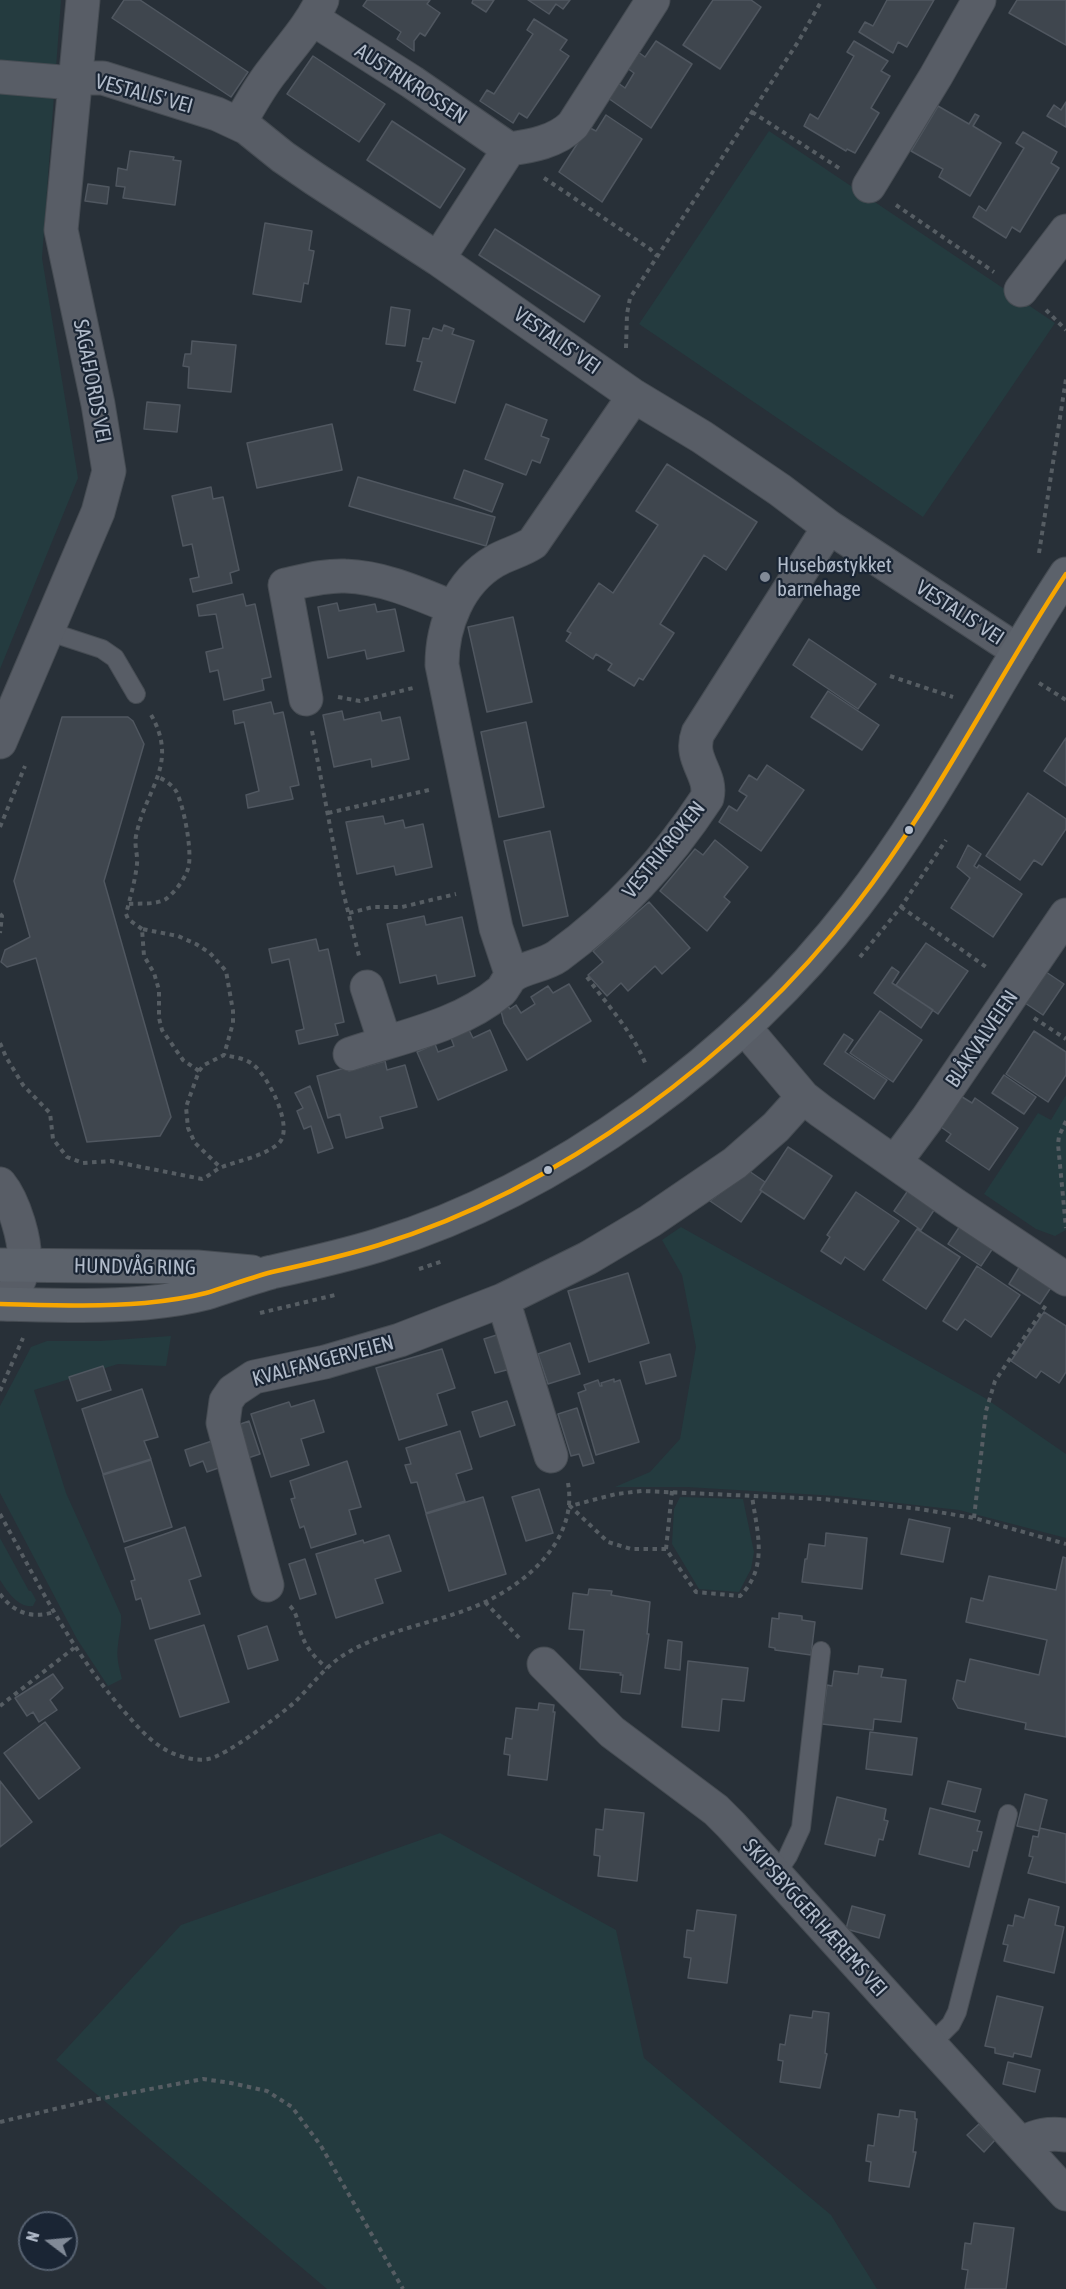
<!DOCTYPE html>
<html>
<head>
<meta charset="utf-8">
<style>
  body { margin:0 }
  #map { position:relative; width:1066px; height:2289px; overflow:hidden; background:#283038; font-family:"Asap Condensed",sans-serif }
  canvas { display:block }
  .north { position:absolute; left:18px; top:2211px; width:60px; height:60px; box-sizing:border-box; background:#1a2534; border:2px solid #566170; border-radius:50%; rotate:286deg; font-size:16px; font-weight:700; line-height:24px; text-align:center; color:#b1bbca }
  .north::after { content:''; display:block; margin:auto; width:21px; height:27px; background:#818a97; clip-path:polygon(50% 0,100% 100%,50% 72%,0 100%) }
</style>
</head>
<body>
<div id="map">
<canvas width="1066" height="2289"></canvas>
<div class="north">N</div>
</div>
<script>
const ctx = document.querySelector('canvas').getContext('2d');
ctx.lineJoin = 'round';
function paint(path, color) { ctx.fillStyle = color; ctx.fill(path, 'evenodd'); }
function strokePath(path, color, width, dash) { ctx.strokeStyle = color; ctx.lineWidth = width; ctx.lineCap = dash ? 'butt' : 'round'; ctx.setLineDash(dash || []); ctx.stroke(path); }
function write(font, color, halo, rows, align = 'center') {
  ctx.font = font + ' "Asap Condensed",sans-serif'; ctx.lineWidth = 4.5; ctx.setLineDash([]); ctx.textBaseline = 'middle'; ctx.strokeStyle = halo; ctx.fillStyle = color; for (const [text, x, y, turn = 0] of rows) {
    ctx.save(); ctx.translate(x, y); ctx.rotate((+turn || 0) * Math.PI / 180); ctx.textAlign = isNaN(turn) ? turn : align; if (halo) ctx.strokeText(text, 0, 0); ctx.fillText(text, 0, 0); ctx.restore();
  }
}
paint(new Path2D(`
  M0,0H61L42,258L78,478L0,669Z
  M769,131L1055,323L923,517L639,324Z
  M1066,1095V1230L1055,1236L1036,1229L984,1194L1038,1113L1051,1120Z
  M681,1227L985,1398L1066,1454V1538L959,1510L837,1496L687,1487H615L650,1472L680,1439L696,1347L682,1275L662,1240Z
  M171,1336L166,1366L118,1364L34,1390L66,1493L121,1615C122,1626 119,1634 118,1645C116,1657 119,1667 122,1679L108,1686L77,1639L0,1493V1406L29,1351L31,1347L47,1341H100Z
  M680,1497L743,1499L754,1552L751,1569L739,1592L699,1589L672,1544L674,1509Z
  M0,1538L29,1591H31L36,1600L33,1606C18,1608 7,1591 0,1580Z
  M440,1833L616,1930L644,2058L831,2215L877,2289H327L56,2060L181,1925Z`), '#243b3f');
const building = new Path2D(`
  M124,0H140L248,72L231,97L112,18Z
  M367,0H430L427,4L440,13L425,36L420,33L414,41V51L397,39L401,32L363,6Z
  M473,0H494L486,12L472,3Z
  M528,0H570L563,9L556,4L549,14Z
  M713,0H751L761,7L720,69L683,45Z
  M887,0H934L907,47L898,42L893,53L859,32L865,22L873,26Z
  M1017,0H1066V45L1009,13Z
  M534,19L567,40L560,50L569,56L527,118L519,113L513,123L480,101L487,90L494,94L533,34L527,30Z
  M656,41L692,64L651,128L608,98L618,83L625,88L634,73L627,68L638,52L645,57Z
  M854,41L888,61L881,71L890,76L871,108L879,113L855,153L847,149L846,151L804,126L810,114L818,119L854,56L847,52Z
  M313,56L385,104L359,142L287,94Z
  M1066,102V127L1047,116L1054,105L1061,110Z
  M938,106L969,124L975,114L979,116L973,126L1001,143L970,196L939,177L943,169L911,151Z
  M606,115L642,139L602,202L559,172L588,127L596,131Z
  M392,121L465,169L440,208L367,160Z
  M1023,132L1057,152L1051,163L1059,168L1020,232L1012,227L1006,238L973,217L979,206L986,211L1024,148L1016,143Z
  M130,151L174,157L173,160L181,161L175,205L123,198L125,187L116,186L118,168L127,170Z
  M88,184L109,187L107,204L85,201Z
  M265,223L312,231L309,250L314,251L308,284L304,283L301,302L253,294Z
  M495,229L600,296L584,322L479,255Z
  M391,307L410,310L405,346L386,344Z
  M444,325L454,329L452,334L474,341L455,403L414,390L422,362L417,361L423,338L429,339L433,328L442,331Z
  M192,341L236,345L231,392L188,388L189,367L183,366L185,354H191Z
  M147,402L180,405L177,432L144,429Z
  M506,404L547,420L541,436L549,439L540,463L532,460L526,475L485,459Z
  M332,424L342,470L257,488L247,443Z
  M667,464L757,522L726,570L704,555L660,624L674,633L643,680L639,678L634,686L608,670L612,664L596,654L593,659L566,641L571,633L567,631L599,583L613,593L658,525L636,511Z
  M464,470L503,484L492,512L454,498Z
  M358,477L495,517L486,546L349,506Z
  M211,487L213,499L223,497L239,570L230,573L232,583L193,592L190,579L199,577L192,544L183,546L172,496Z
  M243,594L246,606L255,604L271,677L262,679L264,690L224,700L218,670L210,672L206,652L223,648L216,614L199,616L197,605Z
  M337,603L339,611L375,604L377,612L395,609L404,651L367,659L365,650L328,658L318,607Z
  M513,617L532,702L487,712L468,627Z
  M809,639L876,684L858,709L793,665Z
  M828,691L879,725L862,750L811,717Z
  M271,702L274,714L283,712L299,785L290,787L293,799L248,808L246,795L259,791L244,722L235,724L233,711Z
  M342,711L344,720L380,712L382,721L400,717L409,759L372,767L371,759L334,767L323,715Z
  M62,717H128L133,721L144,744L104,881L171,1117L160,1136L87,1142L36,958L7,967L1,962L5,950L30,937L14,881Z
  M526,722L544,807L499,817L481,732Z
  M1066,738V786L1044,771Z
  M767,765L804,790L761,851L719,822L729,806L737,811L747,796L739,791L749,775L757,780Z
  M1028,793L1066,819V829L1042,865L1034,860L1020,880L986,856Z
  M383,816L385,824L403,820L405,828L423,824L432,867L396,875L394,866L357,874L346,822Z
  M550,831L568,916L523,926L504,841Z
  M715,840L748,867L724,897L730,902L707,931L660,891L695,849L703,855Z
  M968,845L981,854L974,866L977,868L979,865L1022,894L993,937L951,908L970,878L957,867Z
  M649,902L690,948L662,974L655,966L628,991L621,983L607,996L588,975L603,962L593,951Z
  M424,916L426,925L462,917L475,976L438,984L436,975L400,983L387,924Z
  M316,939L319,951L328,949L344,1022L335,1024L338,1035L299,1044L296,1031L304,1029L289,959L272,963L269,949Z
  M926,943L968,971L938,1014L896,985Z
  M892,967L899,972L892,983L933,1010L921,1028L874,993Z
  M1046,972L1064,984L1043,1015L1025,1003Z
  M569,984L591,1021L527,1060L504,1023L501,1011L508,1006L510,1009L516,1005L521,1013L535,1004L531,997L548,986L553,993Z
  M880,1011L922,1040L893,1082L850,1053Z
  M469,1030L473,1038L490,1030L507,1070L438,1100L417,1052L435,1044L438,1052L454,1046L451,1038Z
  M1034,1031L1066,1052V1075L1048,1102L1006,1074Z
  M844,1034L853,1040L845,1052L887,1080L874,1099L824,1064Z
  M385,1061L387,1070L405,1065L417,1107L380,1117L383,1128L346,1138L340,1114L328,1118L317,1076L348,1067L349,1071Z
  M1004,1075L1036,1097L1024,1114L992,1093Z
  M310,1086L333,1148L318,1153L311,1126L304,1129L297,1111L303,1108L295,1093Z
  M959,1095L972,1103L975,1098L1018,1128L989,1170L946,1141L951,1134L938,1125Z
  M788,1147L832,1176L804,1219L760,1190Z
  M749,1171L765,1182L760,1190L762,1191L741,1222L710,1201Z
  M909,1189L936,1207L921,1230L894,1211Z
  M856,1192L899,1221L864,1270L845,1257L841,1264L821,1251L830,1237L827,1235Z
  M960,1226L993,1248L981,1266L948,1244Z
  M917,1229L960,1257L926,1309L883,1280Z
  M977,1266L1020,1295L991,1337L965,1319L957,1330L943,1321Z
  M1020,1266L1052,1286L1040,1304L1009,1284Z
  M628,1273L649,1343L589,1362L568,1291Z
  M1044,1312L1066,1326V1372L1059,1383L1041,1371L1036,1378L1011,1361Z
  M503,1333L514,1368L495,1373L484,1339Z
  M570,1343L580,1374L548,1384L538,1354Z
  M442,1349L455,1388L437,1394L447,1425L399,1440L376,1368Z
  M670,1354L676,1376L646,1384L640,1362Z
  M103,1366L111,1390L77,1401L69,1377Z
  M614,1379V1382L620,1380L639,1442L596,1455L578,1393L586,1390L584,1385L598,1380L600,1386H602L601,1383Z
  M142,1389L158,1437L144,1441L151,1459L103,1474L82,1409Z
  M314,1400L324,1432L301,1439L309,1465L271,1477L251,1414L289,1402L291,1407Z
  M507,1401L515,1425L480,1437L472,1412Z
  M577,1408L594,1463L583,1466L579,1454L571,1456L558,1414Z
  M249,1421L260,1454L242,1460L232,1427Z
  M460,1431L472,1469L456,1474L465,1501L426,1513L417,1482L411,1483L405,1465L411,1464L406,1448Z
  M215,1440L224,1466L207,1472L203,1461L190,1466L185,1450Z
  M151,1460L172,1527L124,1542L103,1475Z
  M347,1461L361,1507L349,1510L356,1534L311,1548L304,1526L300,1528L291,1499L295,1498L290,1481Z
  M539,1489L553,1533L526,1541L512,1497Z
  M483,1497L506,1574L449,1591L426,1514Z
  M909,1519L950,1528L943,1562L901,1554Z
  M185,1527L201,1576L189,1580L200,1614L150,1629L141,1598L136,1600L131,1581L135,1580L125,1548Z
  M826,1533L867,1538L862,1589L802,1582L805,1559H807L809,1544L825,1546Z
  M389,1535L401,1571L375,1579L383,1603L336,1618L316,1554L363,1540L364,1543Z
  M1063,1557L1066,1558V1737L1025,1729L1026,1723L958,1708L953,1699L957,1680L965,1682L970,1659L1039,1675L1047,1640L966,1622L971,1598L983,1601L989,1576L1056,1590Z
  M305,1559L316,1594L300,1599L289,1564Z
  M589,1589L612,1591L611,1595L650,1602L647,1634H649L640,1694L621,1692L623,1675H620L621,1673L580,1669L584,1630L569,1629L573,1593L588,1595Z
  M779,1613L802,1616V1620L815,1622L811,1655L775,1650V1648L769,1647L772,1618L779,1619Z
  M204,1625L229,1702L180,1717L155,1640Z
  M267,1626L278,1660L248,1669L238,1636Z
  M668,1640L682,1642L680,1670L665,1668Z
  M688,1661L748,1668L744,1701L722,1699L719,1731L682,1727Z
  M859,1666L883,1669L881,1677L906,1680L901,1722L874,1719L873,1730L822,1724L827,1685L832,1686L834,1671L858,1674Z
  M53,1674L63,1688L50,1700L57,1710L39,1722L33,1712L27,1716L15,1698Z
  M539,1703L554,1705L553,1712H555L547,1780L508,1775L510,1755L504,1754L506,1738L512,1739L516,1708L538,1710Z
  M45,1722L80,1768L39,1799L4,1753Z
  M870,1732L917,1738L912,1775L866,1769Z
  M0,1781L32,1822L0,1847Z
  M948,1781L981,1789L975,1812L942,1804Z
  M1025,1794L1047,1800L1039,1831L1017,1826Z
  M837,1797L886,1809L884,1820L888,1821L883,1840L879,1839L875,1856L825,1844Z
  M930,1808L980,1821L977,1831L982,1832L977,1851L973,1850L969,1867L919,1854Z
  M605,1809L644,1813L637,1881L598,1876L600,1856L594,1855L596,1829L603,1830Z
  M1040,1828L1066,1834V1883L1028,1873L1033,1857L1029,1856L1033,1836L1038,1837Z
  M1029,1899L1059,1907L1055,1925L1064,1927L1054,1973L1004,1961L1008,1945L1003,1944L1008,1925L1013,1926L1015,1915L1024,1918Z
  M852,1906L885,1915L879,1938L846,1929Z
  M697,1910L736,1915L727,1983L688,1978L691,1958L684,1957L687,1930L694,1931Z
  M997,1996L1043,2007L1031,2057L1014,2053L1013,2057L995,2053V2048L985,2046Z
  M813,2011L829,2013L825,2053L827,2054L820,2088L780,2082L783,2061L778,2060L780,2044L785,2045L790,2015L812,2018Z
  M1008,2062L1040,2070L1035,2092L1003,2084Z
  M900,2110L915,2112V2119H917L913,2152H916L909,2187L869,2181L871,2162L866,2161L868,2145L874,2146L878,2114L899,2117Z
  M979,2124L995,2140L984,2152L967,2135Z
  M974,2223L1014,2228L1006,2289H965L968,2270L962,2269L965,2243L971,2244Z`);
paint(building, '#3f464e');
strokePath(building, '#505760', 1.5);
const service = new Path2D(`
  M47,631L102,649L115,658L136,694
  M776,1874L788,1856L801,1828L821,1651
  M930,2045L951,2024L957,2012L1008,1814`);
const minor = new Path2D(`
  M313,19L412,82L509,149
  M0,77L61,82L77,78H103L217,114L247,128L283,157L315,179L438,259L634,396L702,437L780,490L829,527L1018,651
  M239,124C250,105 260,86 274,69C291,46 310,26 322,0
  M869,186L936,76L979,0
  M438,259L509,149C531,146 556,142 573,125L653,0
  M1021,290L1066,231
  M306,699L285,585C304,581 325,575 345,576C383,577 420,594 454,608
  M0,742L98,512L109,471L98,404L61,230L83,0
  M512,976L496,928L442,665C442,625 459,582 495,561C507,554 521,551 533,543L634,396
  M367,987L385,1042
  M744,1027L803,1097L821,1111L955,1205L1066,1279
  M350,1054C400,1037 460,1026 501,991C505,987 507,980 512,976C523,967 544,966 558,956C617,913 667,859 707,798C713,774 688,760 698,733L829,527
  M895,1162L927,1119L1066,915
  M0,1184C14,1201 27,1243 24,1265C22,1278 13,1292 8,1304
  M503,1300L551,1456
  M267,1585L223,1423L226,1401L233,1391L254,1377L325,1362L400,1340L503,1300L588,1258L650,1221L735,1163L776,1127L803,1097
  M544,1664L612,1732L716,1810L731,1825L1066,2194
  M1022,2143C1038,2135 1048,2133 1066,2135`);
const secondary = new Path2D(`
  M0,1265L197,1267L252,1272
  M0,1304C48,1305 97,1307 145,1303C165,1301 187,1298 206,1293C228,1286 250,1278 272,1272C308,1264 344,1256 379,1245C560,1189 740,1055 855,906C936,802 994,683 1066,574`);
strokePath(service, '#464c53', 20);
strokePath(minor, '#464c53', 35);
strokePath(secondary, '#464c53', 35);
strokePath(new Path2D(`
  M752,112L842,170
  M544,178L650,249L657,256
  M896,205L994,272
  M1046,310L1066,330
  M626,348L627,314L630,298L798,42L822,0
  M1039,553L1066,379
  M890,676L953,697
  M1039,683L1066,700
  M338,697L360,701L413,688
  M312,731L340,879L359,956
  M328,813L433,789
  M0,827L25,766
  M129,904C141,903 156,905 166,899C175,892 184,880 188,869C193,853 184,806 176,791C172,785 165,780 158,777
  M901,907L989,969
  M349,913L373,907H402L456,894
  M0,914L2,916L0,933
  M142,929L128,919L126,914C130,898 135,882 137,864C138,855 134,845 136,836C146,787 180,764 150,713
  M860,957L901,907L946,840
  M587,977C607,1005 633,1032 646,1065
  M1034,1018L1066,1039
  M0,1043L6,1057L23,1085L50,1113L53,1139L67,1157L83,1163L111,1161L202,1179C209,1176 215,1170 222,1167C240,1160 262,1157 278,1144C296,1129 267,1073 251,1063C243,1058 233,1057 224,1055L204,1065L199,1071L186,1107L188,1128L195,1143L221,1168
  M199,1071L183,1060L162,1030L159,1018V990L154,973L144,956L142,929L178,936L196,944L210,953L226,971L233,1011V1023L224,1055
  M1066,1121L1059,1136L1058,1144L1066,1228
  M419,1269L443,1261
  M260,1313L335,1295
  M0,1391L23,1338
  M672,1491L666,1549L696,1592L740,1596C769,1567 757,1532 752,1496
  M0,1514C38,1583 70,1649 122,1709C138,1727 154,1747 177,1755C186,1758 198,1761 208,1759C226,1756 280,1715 295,1702C312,1685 326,1665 347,1653C389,1628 439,1623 483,1603C529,1582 578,1538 568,1483
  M974,1518L986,1411L995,1381L1046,1305
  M666,1549H631L608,1542L570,1506L616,1494L642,1491L823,1499L920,1509L974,1518L1066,1544
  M0,1594C14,1613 32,1619 54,1612
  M485,1602L522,1641
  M290,1606C298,1614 297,1623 301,1633C306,1648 315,1658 327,1668
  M0,1706L74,1648
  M0,2122L93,2100L203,2079L231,2083L267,2091L292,2107L321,2146L403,2289`), '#565d63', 4, [4.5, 4.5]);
strokePath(service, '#585d66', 18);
strokePath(minor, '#585d66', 33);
strokePath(secondary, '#5c626b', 33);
strokePath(new Path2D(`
  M0,1304C48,1305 97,1307 145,1303C165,1301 187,1298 206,1293C228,1286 250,1278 272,1272C308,1264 344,1256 379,1245C560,1189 740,1055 855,906C936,802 994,683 1066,574`), '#f7a600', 4.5);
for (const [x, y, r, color] of [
  [765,577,6,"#818a97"],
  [909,830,5,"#b1bbca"],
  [548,1170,5,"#b1bbca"]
]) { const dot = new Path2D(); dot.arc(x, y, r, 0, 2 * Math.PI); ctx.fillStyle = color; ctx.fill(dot); strokePath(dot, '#1a2534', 2); }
write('21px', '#b1bbca', '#1a2534', [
  ["AUSTRIKROSSEN",411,84,33],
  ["VESTALIS' VEI",144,94,15],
  ["VESTALIS' VEI",557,341,35],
  ["SAGAFJORDS VEI",92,381,79],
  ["VESTALIS' VEI",960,613,33],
  ["VESTRIKROKEN",664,850,-51],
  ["BLÅKVALVEIEN",982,1039,-56],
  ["HUNDVÅG RING",135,1267,1],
  ["KVALFANGERVEIEN",323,1361,-15],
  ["SKIPSBYGGER HÆREMS VEI",815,1918,48]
]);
write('21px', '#b1bbca', '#1a2534', [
  ["Husebøstykket",777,565],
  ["barnehage",777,589]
], 'left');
</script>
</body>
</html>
